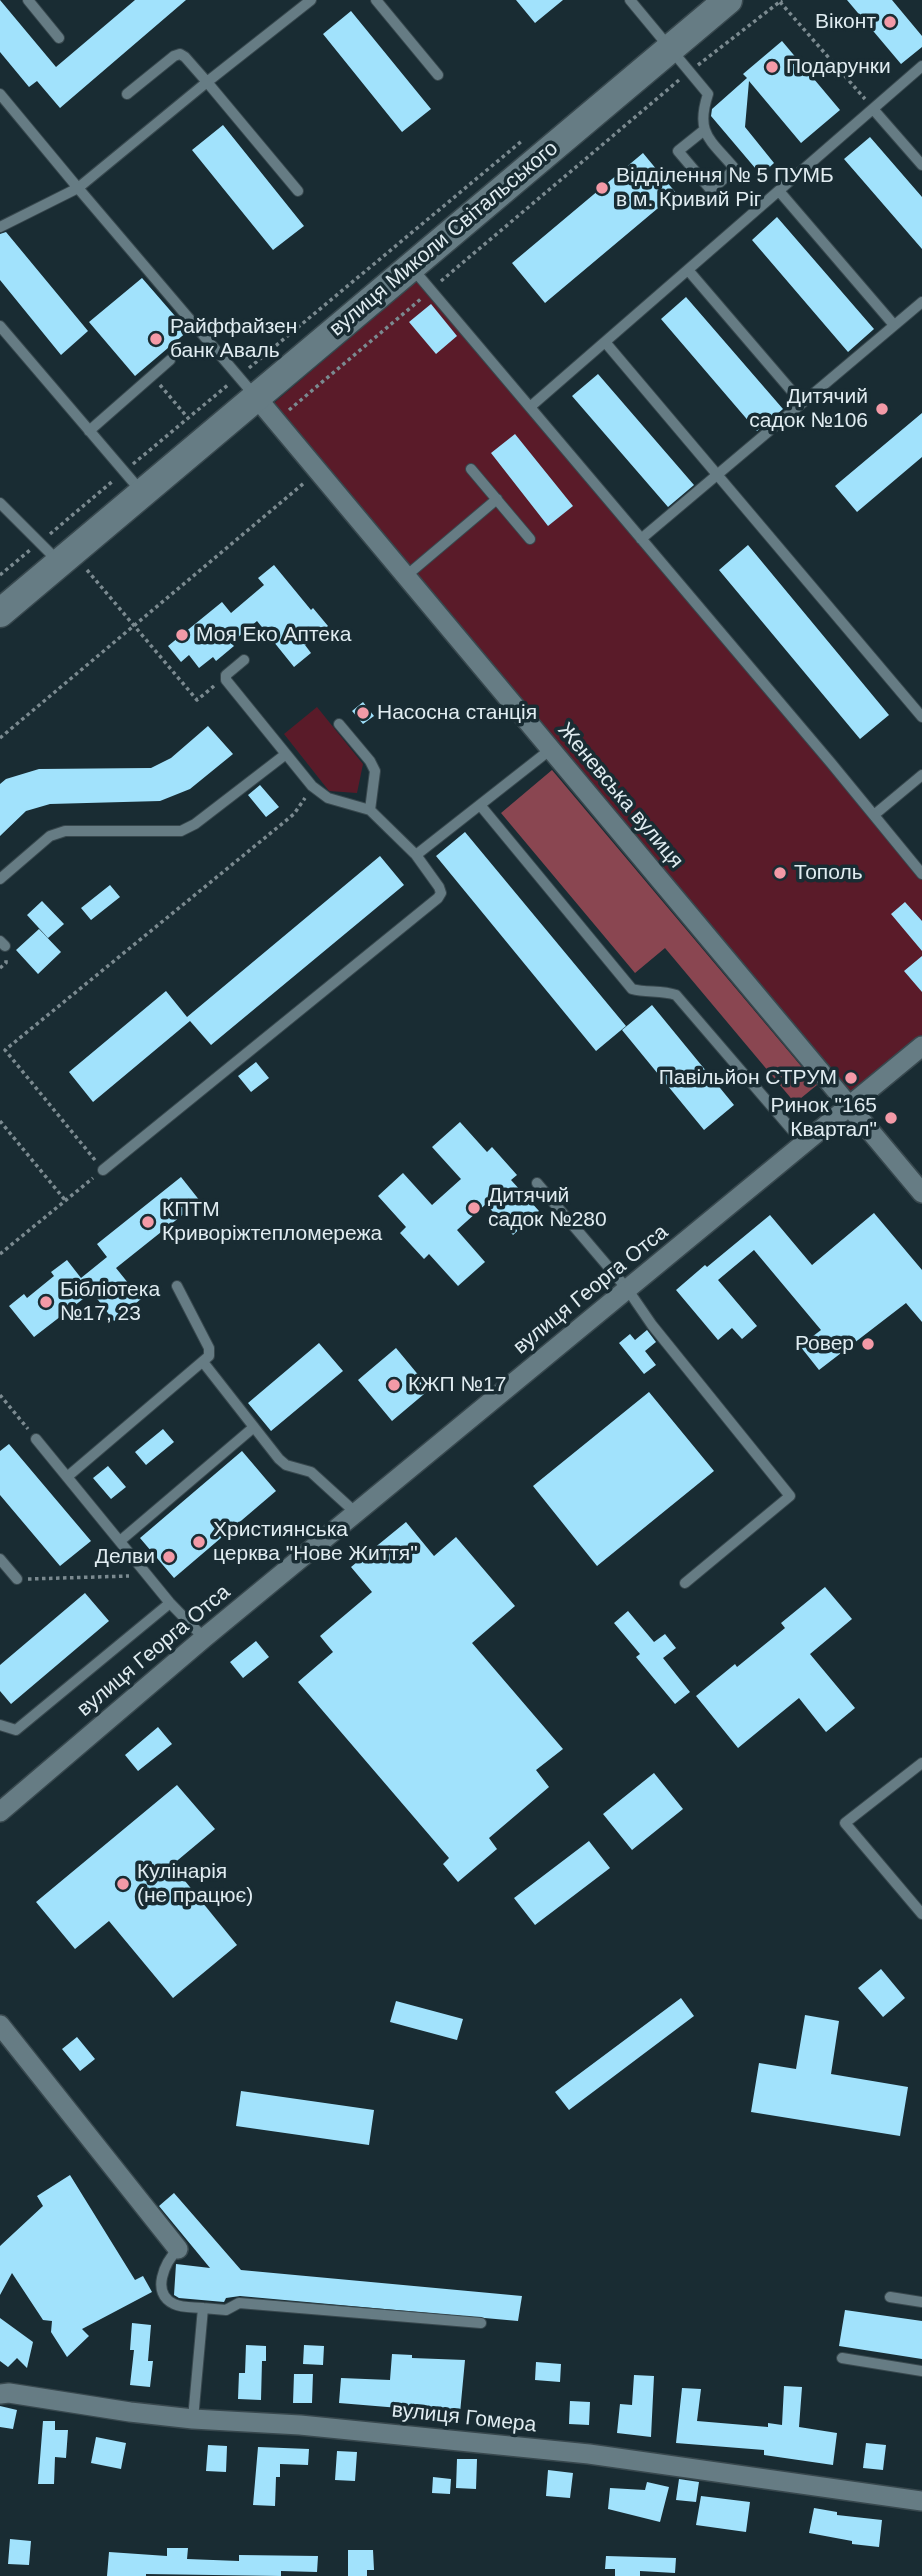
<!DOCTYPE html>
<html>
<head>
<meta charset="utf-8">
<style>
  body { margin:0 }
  canvas { display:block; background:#192c33 }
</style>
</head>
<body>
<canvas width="922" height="2576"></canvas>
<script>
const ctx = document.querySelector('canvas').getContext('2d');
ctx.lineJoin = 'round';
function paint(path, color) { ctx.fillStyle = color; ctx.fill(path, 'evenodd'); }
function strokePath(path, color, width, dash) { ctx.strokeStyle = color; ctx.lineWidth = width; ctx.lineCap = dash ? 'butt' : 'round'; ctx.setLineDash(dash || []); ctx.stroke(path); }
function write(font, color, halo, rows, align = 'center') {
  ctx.font = font + ' Arial,sans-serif'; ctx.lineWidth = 7; ctx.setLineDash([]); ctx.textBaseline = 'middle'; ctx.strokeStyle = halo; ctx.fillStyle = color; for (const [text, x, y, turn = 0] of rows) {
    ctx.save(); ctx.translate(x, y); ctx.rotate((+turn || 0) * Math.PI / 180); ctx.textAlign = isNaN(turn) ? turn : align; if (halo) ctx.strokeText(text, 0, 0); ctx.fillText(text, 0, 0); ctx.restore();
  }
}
paint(new Path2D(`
  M420,278L922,874V1046L850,1107L267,409Z
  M317,707L363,764L357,793L329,791L284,734Z`), '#5a1b29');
paint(new Path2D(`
  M552,770L817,1085L795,1103L665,948L635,973L501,813Z`), '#8a4651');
paint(new Path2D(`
  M0,0L56,67L135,0H186L60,108L37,81L29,87L0,52Z
  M516,0H563L535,23Z
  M847,0H892L922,36V47L901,64Z
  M351,11L431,109L402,132L323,34Z
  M782,41L840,110L801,143L749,81L745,127L774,163L761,175L711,116L712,109L747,78L743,74Z
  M223,125L304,226L273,250L192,150Z
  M870,137L922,197V249L844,159Z
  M643,153L676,193L545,303L512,263Z
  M777,217L874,329L848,352L752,240Z
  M6,232L88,331L61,355L0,280V234Z
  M142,278L188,331L135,376L89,322Z
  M686,297L783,409L757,431L661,319Z
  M431,304L457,336L436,354L409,322Z
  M598,374L694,485L668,507L572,396Z
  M922,413V457L857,512L835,486Z
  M515,434L573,506L548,526L491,453Z
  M748,545L889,715L860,739L719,570Z
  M274,565L311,610L313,608L328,626L305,645L311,653L294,667L257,621L231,643L234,646L216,661L213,657L199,668L189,655L181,662L168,646L222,602L231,613L264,585L258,578Z
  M363,702L374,716L363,724L352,711Z
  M208,726L233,754L190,789L160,801L50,804L26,811L0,836V784L6,779L39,769L151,768L171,758Z
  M260,785L279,807L266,817L248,795Z
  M465,832L626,1026L596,1051L436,856Z
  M380,856L404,885L211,1045L190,1021L93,1102L69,1072L166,991L187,1017Z
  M110,885L120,897L91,920L81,908Z
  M42,901L64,924L48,938L27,915Z
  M905,902L922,921V951L891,914Z
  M39,929L61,952L38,974L16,950Z
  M922,956V992L904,971Z
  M652,1005L734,1105L704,1130L622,1030Z
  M256,1062L269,1078L251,1092L238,1076Z
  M460,1122L487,1152L492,1147L517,1175L511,1180L539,1211L513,1235L486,1204L457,1230L485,1262L458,1286L429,1254L424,1259L400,1233L406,1227L378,1196L403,1173L432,1205L461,1179L432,1147Z
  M181,1177L200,1201L116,1268L141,1299L114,1321L92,1292L34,1337L9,1306L24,1294L27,1298L54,1276L51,1272L67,1260L81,1278L107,1257L97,1244Z
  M874,1213L922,1270V1322L906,1303L819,1370L800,1346L821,1330L754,1250L718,1280L757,1326L742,1339L732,1328L718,1340L676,1290L705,1265L707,1267L770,1215L812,1265Z
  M647,1330L656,1342L645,1351L656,1365L644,1374L619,1343L630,1334L635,1340Z
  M319,1343L343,1371L271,1431L248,1403Z
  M396,1348L430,1389L392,1421L358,1380Z
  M649,1392L714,1471L597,1566L533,1486Z
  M163,1429L174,1442L146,1465L135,1452Z
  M9,1444L91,1541L60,1566L0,1495V1451Z
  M242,1451L276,1491L174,1578L140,1538Z
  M108,1466L126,1487L111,1499L93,1478Z
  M406,1522L434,1556L456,1537L515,1606L472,1643L563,1749L536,1770L549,1787L489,1838L497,1849L458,1882L443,1864L449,1858L298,1682L333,1652L320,1636L372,1592L351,1567Z
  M825,1587L852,1619L810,1654L855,1708L826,1732L799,1698L738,1748L696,1696L735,1664L737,1667L785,1628L781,1623Z
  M85,1593L109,1621L11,1704L0,1691V1665Z
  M628,1611L654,1642L665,1634L676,1648L663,1658L690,1692L675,1704L636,1657L640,1654L614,1623Z
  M256,1641L269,1657L243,1678L230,1662Z
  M158,1727L172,1744L138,1771L125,1755Z
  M654,1773L683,1809L632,1850L603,1814Z
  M177,1785L215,1829L172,1865L237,1945L173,1998L109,1921L75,1949L36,1902Z
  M589,1841L610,1868L535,1925L514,1898Z
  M881,1969L905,1998L883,2017L858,1988Z
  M681,1998L694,2016L569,2110L555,2092Z
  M396,2001L463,2019L457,2040L390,2022Z
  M805,2015L839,2021L831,2074L908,2087L900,2136L751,2112L759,2063L796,2069Z
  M77,2037L95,2059L80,2071L62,2049Z
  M241,2091L374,2110L369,2145L236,2126Z
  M70,2175L135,2280L143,2276L152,2292L82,2329L89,2336L67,2357L51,2332L52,2321L43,2320L12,2273L0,2295V2246L43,2206L37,2196Z
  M174,2193L241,2270L522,2296L518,2321L240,2296L226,2298L224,2302L179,2298L174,2295L176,2264L210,2268L159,2206Z
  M845,2310L922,2321V2359L839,2346Z
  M0,2318L33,2342L27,2368L17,2358L8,2367L0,2361Z
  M132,2323L151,2325L148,2361H153L150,2387L130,2385L134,2350H130Z
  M246,2345L266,2346V2361H262L261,2400L238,2399L239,2373H245Z
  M304,2345L324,2346L323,2365L303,2364Z
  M392,2354L412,2355V2358L465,2360L460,2413L339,2403L341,2378L390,2380Z
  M536,2362L561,2364L560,2382L535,2380Z
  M294,2374H313L312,2403H293Z
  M634,2375L654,2376L651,2437L617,2433L620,2404L632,2405Z
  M784,2386L802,2387L799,2427L837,2433L833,2465L764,2455V2450L676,2443L682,2388L701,2389L697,2421L768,2427V2423L782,2425Z
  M570,2401L590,2402L589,2425L569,2424Z
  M0,2406L17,2410L13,2429L0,2427Z
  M43,2421H55V2430H68L66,2458L55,2457L54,2484H38Z
  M96,2437L126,2443L121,2469L91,2463Z
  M866,2443L886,2445L883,2470L863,2468Z
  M208,2445L227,2446L226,2472L206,2471Z
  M258,2447L309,2449L308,2465L280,2464V2477H276L275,2506L253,2505Z
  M337,2451L357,2452L355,2481L335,2480Z
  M457,2459H477L476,2489L456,2488Z
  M548,2470L573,2473L570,2498L546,2496Z
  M433,2477L451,2479L450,2494L432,2493Z
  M679,2479L699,2482L696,2502L676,2500Z
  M647,2482L669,2487L660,2522L608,2509L610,2488L645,2490Z
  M701,2496L750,2502L746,2532L696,2525Z
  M814,2508L837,2512V2515L882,2520L879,2547L852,2544V2541L809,2533Z
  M10,2539L31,2541L29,2565L8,2564Z
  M167,2548H188L187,2559L239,2561V2555L318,2556L317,2572L281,2571V2576L146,2574V2576H107L109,2552L167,2556Z
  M348,2550H373L374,2570H367V2576H348Z
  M606,2556L676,2558L675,2573L640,2571V2576H615V2569H605Z`), '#a1e2fc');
const service = new Path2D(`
  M28,0L59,38
  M376,0L438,75
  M630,0L708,94C695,134 710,139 735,169L711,190L678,151L703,131
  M0,94L78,188L207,82L298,191
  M127,94L174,56L180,54L185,57L207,82L311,0
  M873,109L922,165
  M779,191L894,325
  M0,227L78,188L255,396
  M413,269L831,763L922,874
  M688,270L802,403
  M0,326L140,490
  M605,342L922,717
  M530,407L922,66
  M89,431L170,360
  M471,469L530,539
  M0,503L57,560
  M641,539L922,302
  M406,576L497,499
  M244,660L226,675V680L312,786L328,798L370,810L416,855
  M339,724L370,761L375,771L370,810
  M480,805L632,989C647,993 661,990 676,995L804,1144
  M874,815L922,775
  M0,879L50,836L65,831H181L195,824L286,754
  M0,941L5,946
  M103,1170L438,898L441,893L439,887L416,855L551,749
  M537,1183L628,1290L652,1325L790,1496L685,1583
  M203,1362L279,1459L286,1465L311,1472L356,1513
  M36,1439L170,1603L204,1638
  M67,1477L209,1356V1348L177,1286
  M120,1541L254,1427
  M0,1559L17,1579
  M0,1725L16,1730L170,1603
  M922,1763L845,1823L922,1914
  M178,2249C165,2262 150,2293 174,2304C182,2308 193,2307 203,2308
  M890,2297L922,2302
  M842,2358L922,2371
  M193,2419L203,2308L226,2310L239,2303L481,2323`);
const minor = new Path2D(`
  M256,397L922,1193
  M0,1812L204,1638L922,1046
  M0,2025L178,2249
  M0,2394L9,2393L130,2412L193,2419L300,2425L589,2454L922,2501`);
const secondary = new Path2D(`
  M0,613L728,0`);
strokePath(service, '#38484e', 12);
strokePath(minor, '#38484e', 22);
strokePath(secondary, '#38484e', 31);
strokePath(new Path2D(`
  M780,2L865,99
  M698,65L782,0
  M441,281L679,80
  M249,368L523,140
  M160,385L188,418
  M289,410L422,298
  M133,464L229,384
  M50,534L114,480
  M87,570L197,700L214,686
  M0,575L30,550
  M0,738L304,483
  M0,968L6,963V960
  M0,1121L65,1200
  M95,1160L5,1050L294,814L305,798
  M0,1254L93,1178
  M0,1395L28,1429
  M28,1579L129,1576`), '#7b8a90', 3.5, [3.5, 3.5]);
strokePath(service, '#667c84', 10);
strokePath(minor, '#667c84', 19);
strokePath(secondary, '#667c84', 28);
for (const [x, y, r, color] of [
  [890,22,7,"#f39aa7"],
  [772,67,7,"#f39aa7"],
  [602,188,7,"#f39aa7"],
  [156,339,7,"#f39aa7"],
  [882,409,7,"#f39aa7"],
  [182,635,7,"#f39aa7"],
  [363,713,7,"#f39aa7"],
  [780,873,7,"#f39aa7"],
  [851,1078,7,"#f39aa7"],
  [891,1118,7,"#f39aa7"],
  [474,1208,7,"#f39aa7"],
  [148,1222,7,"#f39aa7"],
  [46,1302,7,"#f39aa7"],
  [868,1344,7,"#f39aa7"],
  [394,1385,7,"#f39aa7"],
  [199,1542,7,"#f39aa7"],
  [169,1557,7,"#f39aa7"],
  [123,1884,7,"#f39aa7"]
]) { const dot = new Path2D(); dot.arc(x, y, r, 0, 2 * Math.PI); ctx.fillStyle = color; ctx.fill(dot); strokePath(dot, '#192c33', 2.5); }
write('21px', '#e0ecf1', '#192c33', [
  ["Віконт",876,22,"right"],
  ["Подарунки",786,67],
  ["Відділення № 5 ПУМБ",616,176],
  ["в м. Кривий Ріг",616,200],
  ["Райффайзен",170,327],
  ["банк Аваль",170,351],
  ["Дитячий",868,397,"right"],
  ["садок №106",868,421,"right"],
  ["Моя Еко Аптека",196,635],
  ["Насосна станція",377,713],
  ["Тополь",794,873],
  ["Павільйон СТРУМ",837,1078,"right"],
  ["Ринок \"165",877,1106,"right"],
  ["Квартал\"",877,1130,"right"],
  ["Дитячий",488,1196],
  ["садок №280",488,1220],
  ["КПТМ",162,1210],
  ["Криворіжтепломережа",162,1234],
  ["Бібліотека",60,1290],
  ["№17, 23",60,1314],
  ["Ровер",854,1344,"right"],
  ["КЖП №17",408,1385],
  ["Християнська",213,1530],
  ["церква \"Нове Життя\"",213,1554],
  ["Делви",155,1557,"right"],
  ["Кулінарія",137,1872],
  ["(не працює)",137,1896]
], 'left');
write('21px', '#e0ecf1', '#192c33', [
  ["вулиця Миколи Світальського",444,239,-40],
  ["Женевська вулиця",620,796,50],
  ["вулиця Георга Отса",591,1290,-39],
  ["вулиця Георга Отса",154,1651,-40],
  ["вулиця Гомера",464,2418,6]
]);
</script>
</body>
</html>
